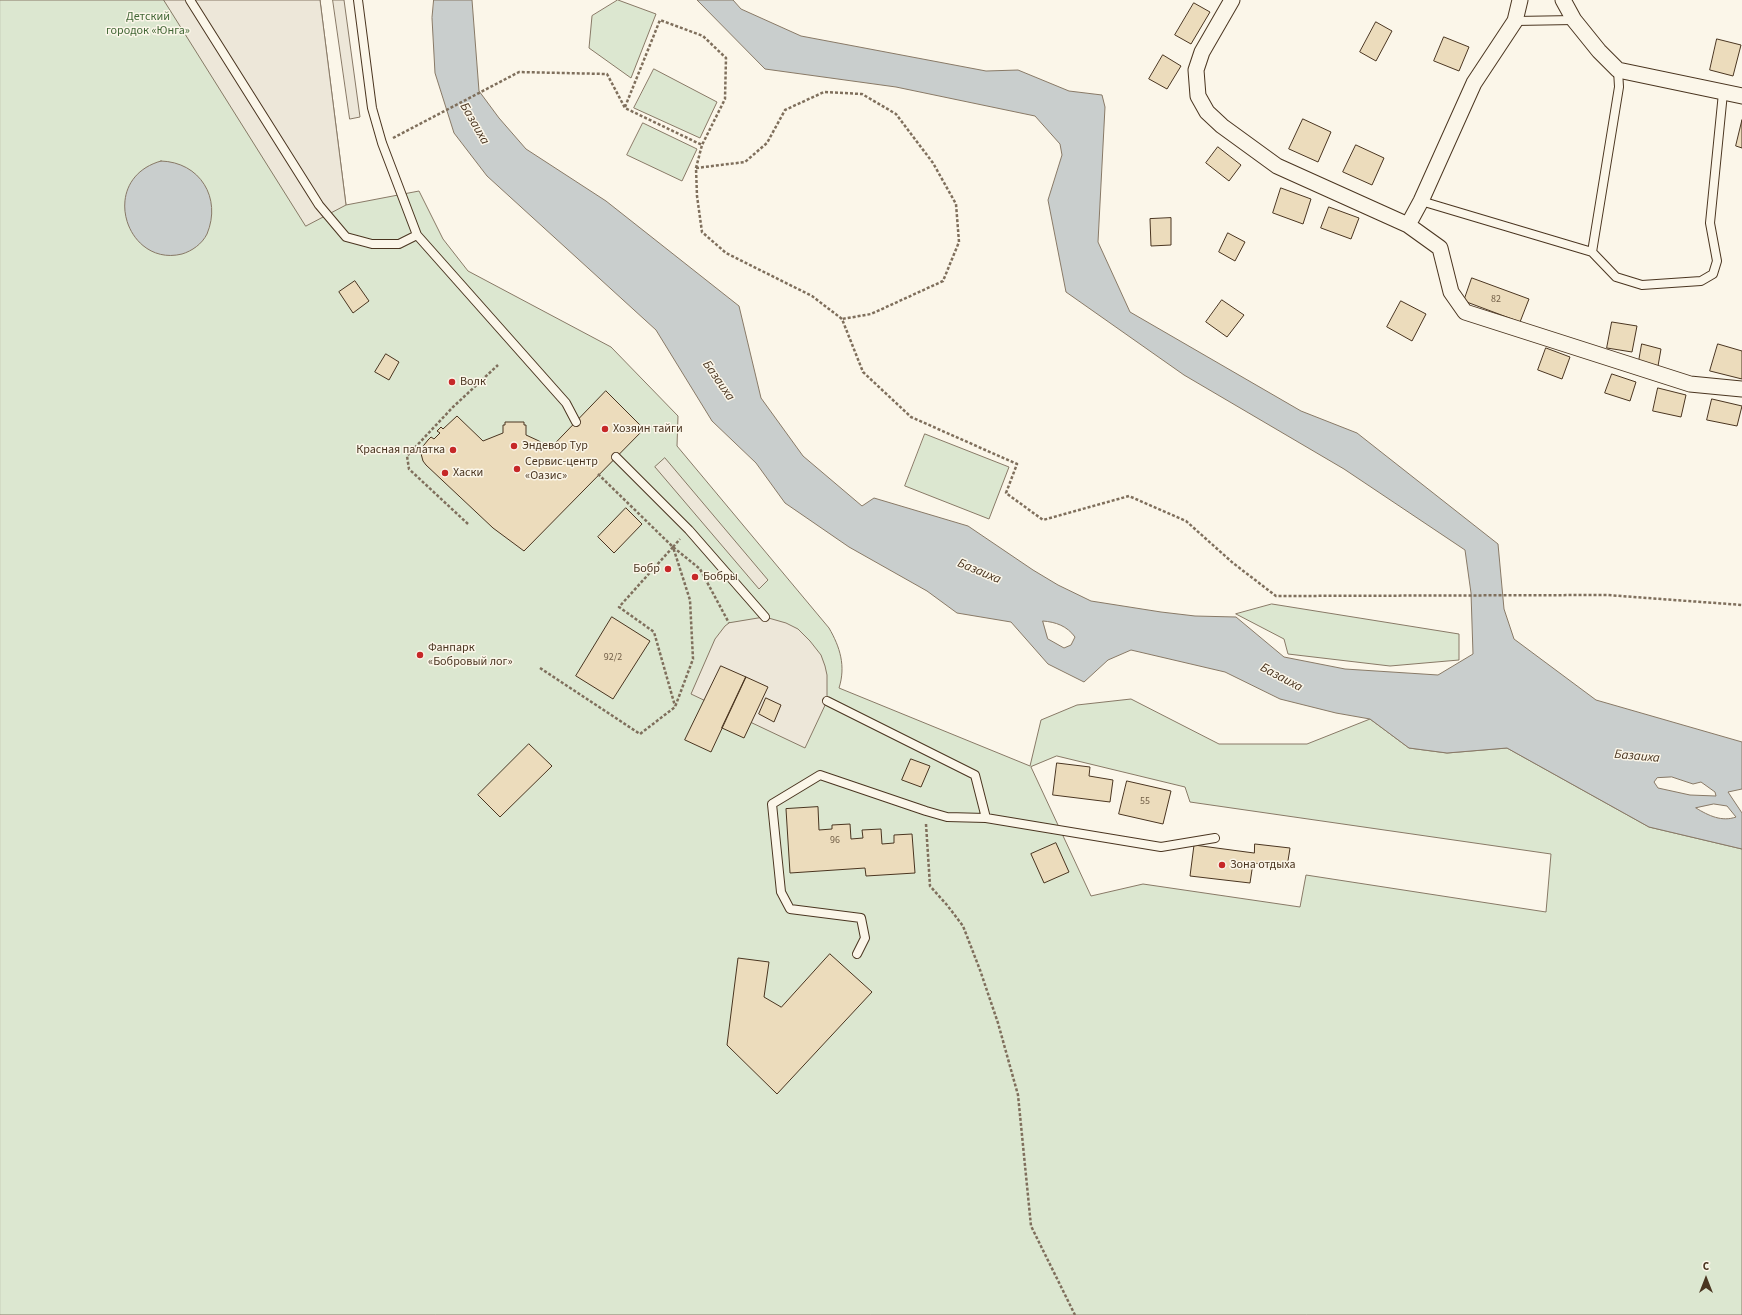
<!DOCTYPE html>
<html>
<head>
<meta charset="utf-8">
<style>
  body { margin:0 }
  #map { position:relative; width:1742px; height:1315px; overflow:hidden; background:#fbf6e9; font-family:"Source Sans 3",sans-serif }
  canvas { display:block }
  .north { position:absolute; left:1686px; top:1259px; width:40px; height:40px; -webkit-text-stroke:3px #fbf6e9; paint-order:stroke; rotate:0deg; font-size:11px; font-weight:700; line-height:16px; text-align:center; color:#4a3520 }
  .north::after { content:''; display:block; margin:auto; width:14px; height:18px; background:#4a3520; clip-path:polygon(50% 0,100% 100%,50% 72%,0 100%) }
</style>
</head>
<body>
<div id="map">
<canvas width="1742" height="1315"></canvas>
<div class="north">С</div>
</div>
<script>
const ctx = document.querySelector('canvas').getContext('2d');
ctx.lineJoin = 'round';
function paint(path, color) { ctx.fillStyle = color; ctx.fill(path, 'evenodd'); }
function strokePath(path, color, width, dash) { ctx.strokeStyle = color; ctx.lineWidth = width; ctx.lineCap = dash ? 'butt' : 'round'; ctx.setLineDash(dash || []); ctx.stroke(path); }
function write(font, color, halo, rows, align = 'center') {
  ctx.font = font + ' "Source Sans 3",sans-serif'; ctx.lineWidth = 3; ctx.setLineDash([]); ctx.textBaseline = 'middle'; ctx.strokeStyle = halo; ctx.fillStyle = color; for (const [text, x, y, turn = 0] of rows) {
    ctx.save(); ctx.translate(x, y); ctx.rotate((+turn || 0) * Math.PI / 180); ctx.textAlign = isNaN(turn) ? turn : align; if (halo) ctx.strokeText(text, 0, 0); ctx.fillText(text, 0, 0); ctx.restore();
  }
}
const green = new Path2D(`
  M0,0H320L346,205L419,191L443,239L468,271L611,347L678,416L677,446L829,628C840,647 846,666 839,688L1030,766L1041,720L1077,705L1131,699L1219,744H1307L1370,719L1409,748L1447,753L1507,748L1649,827L1742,849V1315H0ZM1057,756L1185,787L1190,802L1551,854L1546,912L1306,875L1300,907L1143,884L1091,896L1031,767Z
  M618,0L656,14L631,78L589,48L592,16Z
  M654,69L717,102L700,138L634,108Z
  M643,123L697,149L682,181L627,155Z
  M925,434L1009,467L989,519L905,486Z
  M1272,604L1459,634V660L1390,666L1288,654L1284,639L1236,614Z`);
paint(green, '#dce7d0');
strokePath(green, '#887966', 1);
const parking = new Path2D(`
  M164,0H320L346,205L306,226Z
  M333,0H344L360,117L350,119Z
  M665,458L768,580L759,589L655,467Z
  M765,617L786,623L798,629L810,641L821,655L825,666L827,675V701L805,748L691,694L715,639L725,626L729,623Z`);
paint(parking, '#ede7d9');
strokePath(parking, '#887966', 1);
const water = new Path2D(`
  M434,0H472L479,91L499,118L526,149L606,201L739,306L761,398L803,456L862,506L874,498L968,526L1033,570L1058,585L1091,601L1161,612L1195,616L1236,617L1284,657L1345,669L1438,675L1473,654L1471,593L1465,550L1344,469L1184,375L1066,292L1048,200L1062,155L1060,144L1035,116L896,87L765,69L697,0H733L741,9L801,36L986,71L1018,70L1069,91L1102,95L1105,107L1098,242L1130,312L1301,411L1357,433L1498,544L1504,609L1514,639L1596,700L1742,742V789L1728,792L1742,813V849L1649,827L1507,748L1447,753L1409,748L1370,719L1336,713L1280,699L1225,672L1131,650L1108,660L1084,682L1048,664L1011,622L957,613L927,591L849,547L785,503L756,463L712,421L656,330L487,176L454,133L435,73L432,18ZM1043,621C1056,622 1067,626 1075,637L1071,645L1064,648L1048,639ZM1672,777L1693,784L1701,782L1715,792L1716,796L1690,795L1658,788L1654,782L1657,778ZM1714,804L1727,806L1736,817C1722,822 1709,816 1696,808Z
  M161,161C200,162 222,198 207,234C202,244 192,251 182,254C126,268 97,179 161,161Z`);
paint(water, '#c9cecd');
strokePath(water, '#887966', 1);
const building = new Path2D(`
  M1194,3L1210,12L1191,44L1175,35Z
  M1376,22L1392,31L1376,61L1360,52Z
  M1444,37L1469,47L1459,71L1434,61Z
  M1717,39L1741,45L1733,76L1710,70Z
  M1163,55L1181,66L1167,89L1149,79Z
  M1303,119L1331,132L1318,162L1289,149Z
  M1742,120V148L1736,146Z
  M1356,145L1384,158L1372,185L1343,172Z
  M1218,147L1241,165L1229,181L1206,163Z
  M1281,188L1311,199L1303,224L1273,213Z
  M1329,207L1359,218L1351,239L1321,228Z
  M1171,218V245L1151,246L1150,219Z
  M1228,233L1245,242L1235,261L1219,252Z
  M1472,278L1529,299L1520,322L1464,301Z
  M355,281L369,301L353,313L339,292Z
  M1222,300L1244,315L1227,337L1206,322Z
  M1401,301L1426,314L1412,341L1387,327Z
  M1612,322L1637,326L1632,352L1607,348Z
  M1642,344L1661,349L1658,366L1639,361Z
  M1718,344L1742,351V379L1710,371Z
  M1546,348L1570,357L1562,379L1538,370Z
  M386,354L399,362L389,380L375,372Z
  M1612,374L1636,382L1630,401L1605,393Z
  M1658,388L1686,395L1681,417L1653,411Z
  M606,391L644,429L524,551L493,528L426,465L423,461L420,450L428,440L431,437L434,439L440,433L437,431L441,427L443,429L457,416L483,441L503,433V425H505V422H524V425H526V435L539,441L550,448Z
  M1712,399L1742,406L1737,426L1707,420Z
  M626,508L642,524L614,553L598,537Z
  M612,617L650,641L613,699L576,676Z
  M721,666L746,677L711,752L685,740Z
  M746,677L768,687L744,738L722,728Z
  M766,698L781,705L774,722L759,714Z
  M529,744L552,766L500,817L478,795Z
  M911,759L930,766L921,787L902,780Z
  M1057,763L1090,767L1089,776L1113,780L1110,802L1053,795Z
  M1127,781L1171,791L1163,824L1119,814Z
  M818,807L819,830L832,829V825L850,824L851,839L863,838L862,830L881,829L882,844L894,843V835L912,834L915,873L866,876L865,868L790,873L786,809Z
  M1056,843L1069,872L1044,883L1031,854Z
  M1255,844L1290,848L1287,867L1253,863L1250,883L1190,876L1194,845L1254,853Z
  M830,954L872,992L777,1094L727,1045L738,958L769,962L764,997L781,1007Z`);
paint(building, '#ecdcbc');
strokePath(building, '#4a3520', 1);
const lane = new Path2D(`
  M190,0L319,205L346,237L372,244H399L417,235
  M358,0L372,108L382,143L417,235L566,403L576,422
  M1515,21L1574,20
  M1618,70L1619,87L1592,252L1616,277L1642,285L1701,281L1713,274L1717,261L1710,223L1723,93
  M1421,201L1592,252
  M616,457L689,530L765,617
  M827,701L975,775L986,818
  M857,954L865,938L861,918L790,909L781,892L772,804L820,775L926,811L947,817L986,818L1161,847L1215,838`);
const street = new Path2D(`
  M1232,0L1202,52L1196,70L1198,96L1207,112L1222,126L1277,166L1408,225
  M1520,0L1515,21L1474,83L1421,201L1408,225L1440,248L1451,292L1465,312L1690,384L1742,389
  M1563,0L1574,20L1599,51L1618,70L1742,96`);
strokePath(lane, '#4a3520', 10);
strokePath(street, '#4a3520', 17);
strokePath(new Path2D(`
  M625,107L660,20L703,36L726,58L725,99L702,145
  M393,138L519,72L607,74L625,108L702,145L696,168L697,196L702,232L726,253L812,296L842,319L863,372L911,417L1017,464L1006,493L1043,520L1129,496L1186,521L1233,563L1276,596L1607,595L1742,605
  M696,168L745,162L767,143L785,110L824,92L862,94L896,114L933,163L956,204L959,242L943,281L871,314L842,319
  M598,474L673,547L700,569L729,623
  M468,524L409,469L407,456L453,407L498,365
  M673,547L619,607L654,632L675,706
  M540,668L640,734L675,707L693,659L690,600L673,547L680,539
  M926,824L930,886L947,905L963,926L980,970L998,1023L1018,1095L1031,1226L1075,1315`), '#7f6f5c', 2.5, [3, 2]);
strokePath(lane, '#fbf6e9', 8);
strokePath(street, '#fbf6e9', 15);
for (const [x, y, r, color] of [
  [452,382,4,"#c62828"],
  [605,429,4,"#c62828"],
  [514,446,4,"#c62828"],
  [453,450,4,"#c62828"],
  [517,469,4,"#c62828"],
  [445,473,4,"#c62828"],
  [668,569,4,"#c62828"],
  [695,577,4,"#c62828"],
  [420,655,4,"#c62828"],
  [1222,865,4,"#c62828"]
]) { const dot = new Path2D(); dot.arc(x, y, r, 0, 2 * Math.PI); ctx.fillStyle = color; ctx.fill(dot); strokePath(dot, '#fbf6e9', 1.5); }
write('10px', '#725f47', null, [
  ["82",1496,300],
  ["92/2",613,658],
  ["55",1145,802],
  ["96",835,841]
]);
write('12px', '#436837', '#fbf6e9', [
  ["Детский",148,17],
  ["городок «Юнга»",148,31]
]);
write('12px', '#4a3520', '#fbf6e9', [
  ["Волк",460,382],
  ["Хозяин тайги",613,429],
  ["Эндевор Тур",522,446],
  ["Красная палатка",445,450,"right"],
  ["Сервис-центр",525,462],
  ["«Оазис»",525,476],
  ["Хаски",453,473],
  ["Бобр",660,569,"right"],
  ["Бобры",703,577],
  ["Фанпарк",428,648],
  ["«Бобровый лог»",428,662],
  ["Зона отдыха",1230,865]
], 'left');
write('italic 13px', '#4a3520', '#fbf6e9', [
  ["Базаиха",474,124,60],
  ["Базаиха",718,381,55],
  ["Базаиха",979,572,23],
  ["Базаиха",1281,678,28],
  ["Базаиха",1637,757,5]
]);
</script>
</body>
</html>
